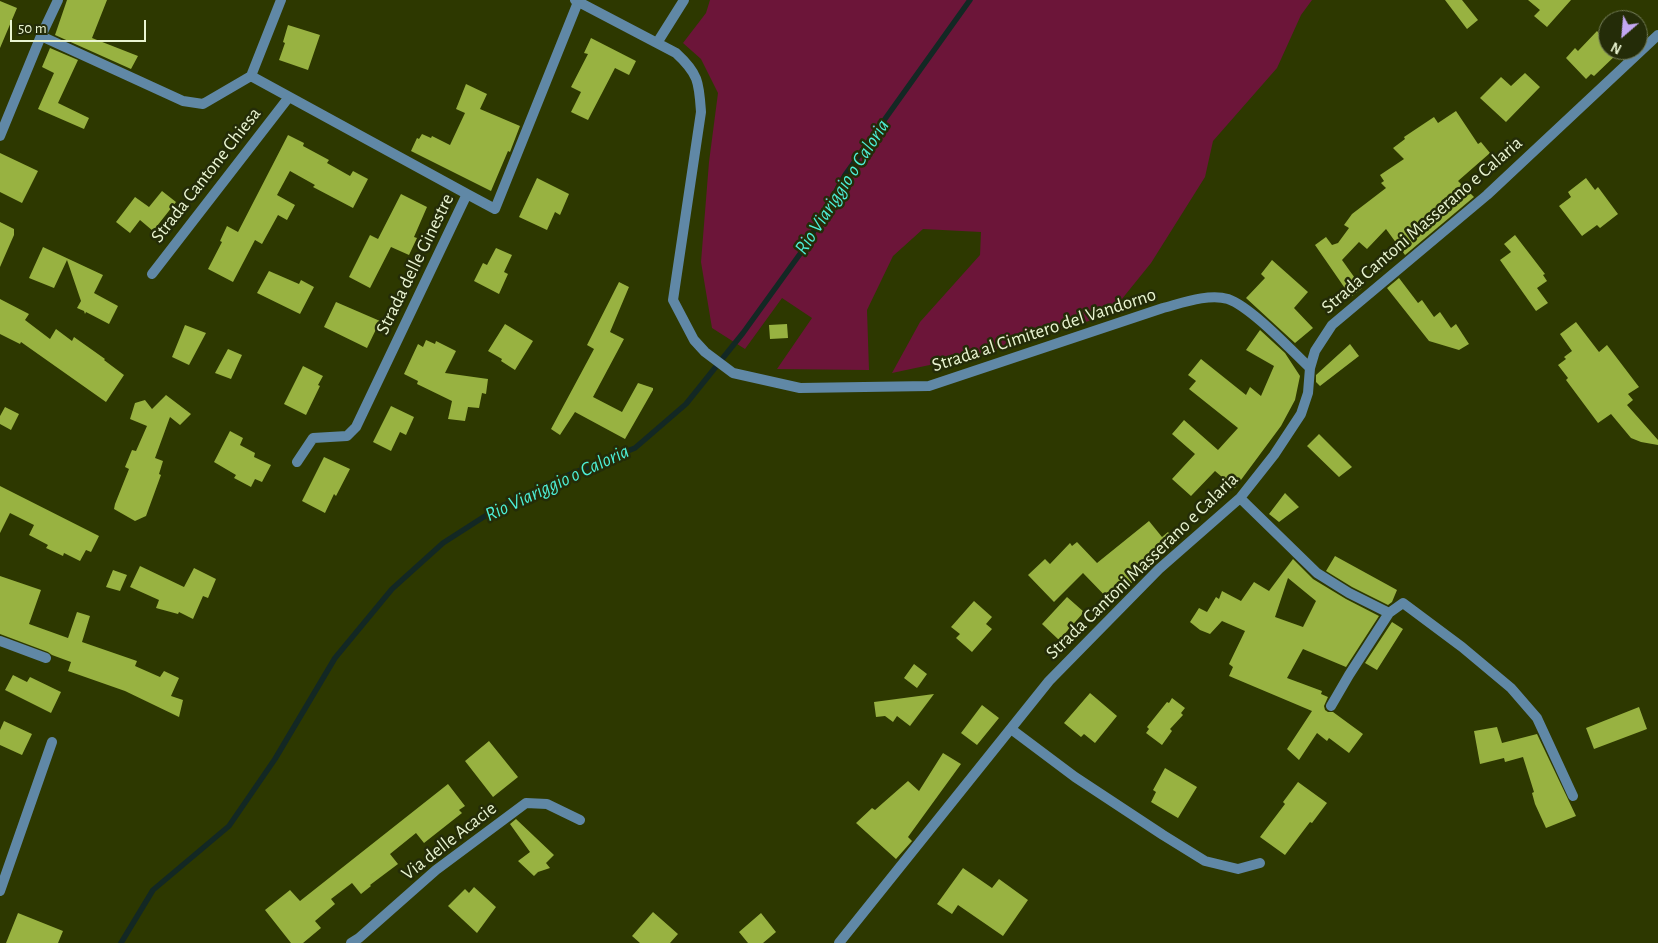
<!DOCTYPE html>
<html>
<head>
<meta charset="utf-8">
<style>
  body { margin:0 }
  #map { position:relative; width:1658px; height:943px; overflow:hidden; background:#2d3800; font-family:"Alegreya Sans",sans-serif }
  canvas { display:block }
  .north { position:absolute; left:1598px; top:10px; width:50px; height:50px; box-sizing:border-box; background:#242c08; border:1px solid #737c58; border-radius:50%; rotate:207deg; font-size:14px; font-weight:700; line-height:20px; text-align:center; color:#e9f4d1 }
  .north::after { content:''; display:block; margin:auto; width:18px; height:22px; background:#c3a7f2; clip-path:polygon(50% 0,100% 100%,50% 72%,0 100%) }
  .scale { position:absolute; left:10px; top:20px; width:136px; height:22px; box-sizing:border-box; border:2px solid #e9f4d1; border-top:0; padding-left:6px; font-size:15px; line-height:18px; white-space:nowrap; color:#e9f4d1; -webkit-text-stroke:4px #242c08; paint-order:stroke }
</style>
</head>
<body>
<div id="map">
<canvas width="1658" height="943"></canvas>
<div class="north">N</div>
<div class="scale">50 m</div>
</div>
<script>
const ctx = document.querySelector('canvas').getContext('2d');
ctx.lineJoin = 'round';
function paint(path, color) { ctx.fillStyle = color; ctx.fill(path, 'evenodd'); }
function strokePath(path, color, width, dash) { ctx.strokeStyle = color; ctx.lineWidth = width; ctx.lineCap = dash ? 'butt' : 'round'; ctx.setLineDash(dash || []); ctx.stroke(path); }
function write(font, color, halo, rows, align = 'center') {
  ctx.font = font + ' "Alegreya Sans",sans-serif'; ctx.lineWidth = 5; ctx.setLineDash([]); ctx.textBaseline = 'middle'; ctx.strokeStyle = halo; ctx.fillStyle = color; for (const [text, x, y, turn = 0] of rows) {
    ctx.save(); ctx.translate(x, y); ctx.rotate((+turn || 0) * Math.PI / 180); ctx.textAlign = isNaN(turn) ? turn : align; if (halo) ctx.strokeText(text, 0, 0); ctx.fillText(text, 0, 0); ctx.restore();
  }
}
paint(new Path2D(`
  M710,0H1312L1301,15L1277,68L1213,141L1205,177L1151,263L1109,315L972,356L892,373L920,322L980,255L981,232L923,229L893,256L867,310L869,370L777,369L812,318L782,298L745,349L712,328L701,262L709,162L718,93L701,59L683,43L706,13Z`), '#6c1539');
strokePath(new Path2D(`
  M121,943L153,890L229,826L275,759L335,658L392,589L443,543L496,509L561,478L635,448L686,404L743,333L805,247L845,175L970,0`), '#132824', 5.5);
paint(new Path2D(`
  M67,0H107L92,38L138,56L131,69L55,35Z
  M1445,0H1462L1478,20L1467,29Z
  M1528,0H1571L1547,27L1534,16L1540,10Z
  M0,1L17,8L0,48Z
  M288,25L320,35L308,70L279,60L285,43L283,42Z
  M1597,31L1608,43V50H1615L1618,53L1594,76L1591,74L1586,79L1566,58L1575,48L1578,51Z
  M591,38L636,61L629,75L615,68L588,120L571,112L581,92L571,87L588,54L584,53Z
  M50,48L78,60L58,103L89,118L84,129L38,109L54,73L42,67Z
  M1525,73L1540,87L1506,122L1480,98L1501,77L1511,86Z
  M466,84L487,94L480,109L520,126L510,152L508,151L491,191L411,151L417,138L419,139L422,134L431,138L432,136L450,145L465,113L456,109Z
  M1456,111L1478,144L1481,142L1490,153L1458,181L1474,197L1405,255L1386,229L1367,249L1359,242L1342,260L1362,288L1351,297L1315,245L1326,237L1332,245L1338,243L1349,228L1344,225L1352,214L1386,188L1381,183L1384,181L1380,175L1404,159L1393,148L1405,139L1404,137L1434,117L1438,123Z
  M288,135L304,143L303,146L329,160L327,163L350,176L353,171L368,179L353,208L313,187L315,185L290,171L277,195L295,205L287,220L278,215L262,244L255,240L233,282L208,269L222,242L220,241L227,226L238,232Z
  M0,153L38,171L22,203L0,192Z
  M537,178L569,194L560,215L555,212L547,230L519,217Z
  M1586,178L1595,190L1598,187L1618,214L1600,228L1597,225L1582,236L1559,206L1571,197L1568,192Z
  M162,191L176,202L153,231L140,220L130,233L116,222L135,197L149,207Z
  M401,194L427,207L414,237L417,238L409,255L391,247L370,288L349,277L370,235L378,239Z
  M0,222L14,229V235L0,267Z
  M1515,235L1545,274L1543,275L1547,281L1537,288L1548,303L1536,311L1500,260L1511,252L1504,244Z
  M43,247L103,275L94,293L118,306L109,324L86,312L85,314L84,311L77,308L81,301L67,260L54,288L29,278Z
  M496,248L512,255L504,272L508,274L499,294L474,281L483,263L487,265Z
  M1272,260L1308,292L1294,308L1313,328L1295,343L1246,298L1265,278L1261,274Z
  M269,271L299,284L301,280L314,287L300,314L257,293Z
  M1399,278L1418,303L1422,300L1434,317L1440,312L1451,328L1456,324L1469,344L1459,350L1429,341L1387,288Z
  M619,282L629,287L610,332L624,339L593,397L622,412L638,383L653,388V390L625,439L575,412L560,435L551,429L594,349L587,345Z
  M0,299L29,314L25,320L50,339L56,329L72,341L74,337L105,359L104,360L124,375L106,402L21,342L20,344L0,334Z
  M336,302L380,321L367,348L324,327Z
  M1576,322L1599,352L1607,345L1639,387L1628,394L1633,400L1627,405L1658,440V445L1641,442L1631,438L1611,414L1598,423L1566,380L1568,378L1558,365L1566,359L1564,357L1572,351L1560,334Z
  M505,324L533,341L515,370L501,361L502,359L488,351Z
  M787,324L788,338L770,339L769,325Z
  M185,325L206,333L189,365L172,357Z
  M1260,330L1285,353L1300,376L1295,400L1281,426L1235,488L1215,471L1191,496L1172,479L1195,454L1172,434L1184,420L1218,450L1238,428L1189,389L1196,381L1188,375L1201,359L1246,395L1250,387L1261,396L1274,366L1246,350Z
  M426,340L435,344L436,341L456,351L445,373L488,379L486,394L482,393L479,408L468,407L465,421L448,419L452,401L417,384L418,381L404,374L418,344L423,347Z
  M1350,344L1359,356L1320,386L1316,382V375Z
  M228,349L242,355L231,379L215,373Z
  M303,366L323,376L318,385L320,386L306,415L284,404Z
  M166,395L191,414L180,425L170,417L155,458L163,461L159,474L161,475L146,516L135,521L114,509L115,504L129,469L125,467L132,450L136,451L147,426L130,419L135,403L145,400L152,409Z
  M391,406L414,417L406,435L400,432L391,451L373,442Z
  M5,407L19,414L11,430L0,424V416Z
  M230,431L243,438L240,445L255,453L254,457L271,465L262,482L255,479L251,487L234,478L236,475L214,462Z
  M1319,434L1352,467L1339,477L1307,446Z
  M324,457L350,469L336,496L334,494L325,513L302,501Z
  M0,486L99,536L91,552L86,550L80,561L64,553L63,556L46,548L48,545L29,535L34,525L10,513L0,533Z
  M1285,493L1299,507L1279,522L1269,514Z
  M1149,521L1162,537L1168,532L1176,543L1141,573L1112,603L1083,573L1054,602L1028,575L1045,559L1050,564L1070,543L1072,546L1077,542L1097,563Z
  M1335,556L1397,590L1392,602L1388,605L1352,587L1326,571Z
  M1293,559L1313,579L1346,599L1379,616L1346,667L1303,649L1287,678L1322,691L1321,694L1328,697L1324,706L1325,710L1328,712H1333L1363,734L1349,753L1329,738L1327,741L1317,733L1299,760L1287,749L1312,711L1229,676L1233,667L1229,664L1245,631L1222,621L1210,634L1200,630L1190,622L1199,608L1207,612L1216,597L1219,599L1222,591L1241,601L1254,582L1269,591ZM1288,578L1316,601L1303,627L1275,617Z
  M140,566L184,587L194,568L216,579L208,598L203,596L193,619L179,612L178,614L156,608L159,600L130,587Z
  M113,570L127,575L120,591L106,587Z
  M0,576L41,590L29,624L68,638L77,612L90,616L82,642L137,661L135,666L160,677L164,671L179,678L171,696L183,700L179,717L125,691L68,671L71,662L52,655L48,652L0,634Z
  M1067,597L1084,612L1059,640L1042,624Z
  M974,601L992,617L986,624L992,629L972,652L956,638L960,634L951,627Z
  M1392,622L1403,629L1377,670L1365,663Z
  M914,664L927,674L917,688L904,678Z
  M13,675L27,682L30,677L61,692L51,713L5,690Z
  M1090,693L1117,716L1095,743L1084,734L1081,737L1064,723Z
  M934,694L910,726L897,716L893,722L885,716L876,717L874,702Z
  M1172,698L1185,708L1181,713L1183,715L1170,729L1172,731L1162,745L1146,733L1149,729L1147,727L1167,702L1169,703Z
  M982,705L999,718L977,745L961,733Z
  M1639,707L1647,729L1594,749L1586,728Z
  M4,721L32,734L22,755L0,745V730Z
  M1497,727L1502,743L1537,734L1576,816L1546,828L1535,804L1532,793L1534,792L1523,757L1505,762L1504,758L1480,764L1474,731Z
  M489,741L518,777L493,797L465,761Z
  M943,753L961,764L908,837L912,841L896,859L856,823L872,808L875,810L908,781L919,791Z
  M1165,768L1197,787L1178,818L1151,802L1156,792L1153,790Z
  M1298,782L1327,803L1312,823L1310,822L1285,855L1260,837L1285,804L1283,802Z
  M448,784L465,806L459,810L462,813L424,843L416,833L390,854L398,864L370,885L371,886L361,894L352,883L331,899L335,904L315,921L321,928L303,943H291L265,910L290,890L300,901Z
  M516,819L554,855L546,863L550,868L538,872L534,876L518,861L530,852L510,824Z
  M963,868L992,888L999,879L1028,900L1003,936L958,905L952,914L937,904Z
  M474,887L496,907L477,933L448,906L465,889L469,893Z
  M653,912L678,934L670,943H640L632,936Z
  M18,913L63,931L58,943H6Z
  M761,913L776,932L763,943H748L739,932Z`), '#98b241');
strokePath(new Path2D(`
  M1011,729L1075,777L1163,835L1205,861L1238,869L1260,863`), '#6088a6', 10);
strokePath(new Path2D(`
  M575,0L676,53C699,74 699,83 701,112L673,300L694,340L705,352L733,373L800,388L929,386L1163,308C1182,303 1209,293 1228,299C1251,307 1291,350 1310,368
  M41,36L183,101L203,104L251,76L467,194
  M657,43L684,0
  M251,76L281,0
  M0,136L41,36L58,0
  M152,274L289,97
  M297,462L313,438L347,436L356,427L467,194L495,209L578,2
  M1240,498L1317,573L1349,593L1389,613
  M0,641L46,658
  M1331,706L1349,675L1389,613L1403,603L1462,647L1511,688L1537,718L1573,796
  M0,891L52,742
  M351,943L359,938L436,870L526,803L547,804L580,820
  M839,943L1049,681L1159,569L1240,498L1274,455L1301,414L1308,393L1310,368L1315,351L1332,325L1487,195L1658,35`), '#6088a6', 10);
write('19px', '#e9f4d1', '#242c08', [
  ["Strada Cantone Chiesa",206,175,-52],
  ["Strada Cantoni Masserano e Calaria",1422,225,-41],
  ["Strada delle Ginestre",415,264,-64],
  ["Strada al Cimitero del Vandorno",1044,330,-18],
  ["Strada Cantoni Masserano e Calaria",1142,566,-44],
  ["Via delle Acacie",449,841,-38]
]);
write('italic 20px', '#4defd7', '#242c08', [
  ["Rio Viariggio o Caloria",842,187,-57],
  ["Rio Viariggio o Caloria",557,483,-25]
]);
</script>
</body>
</html>
